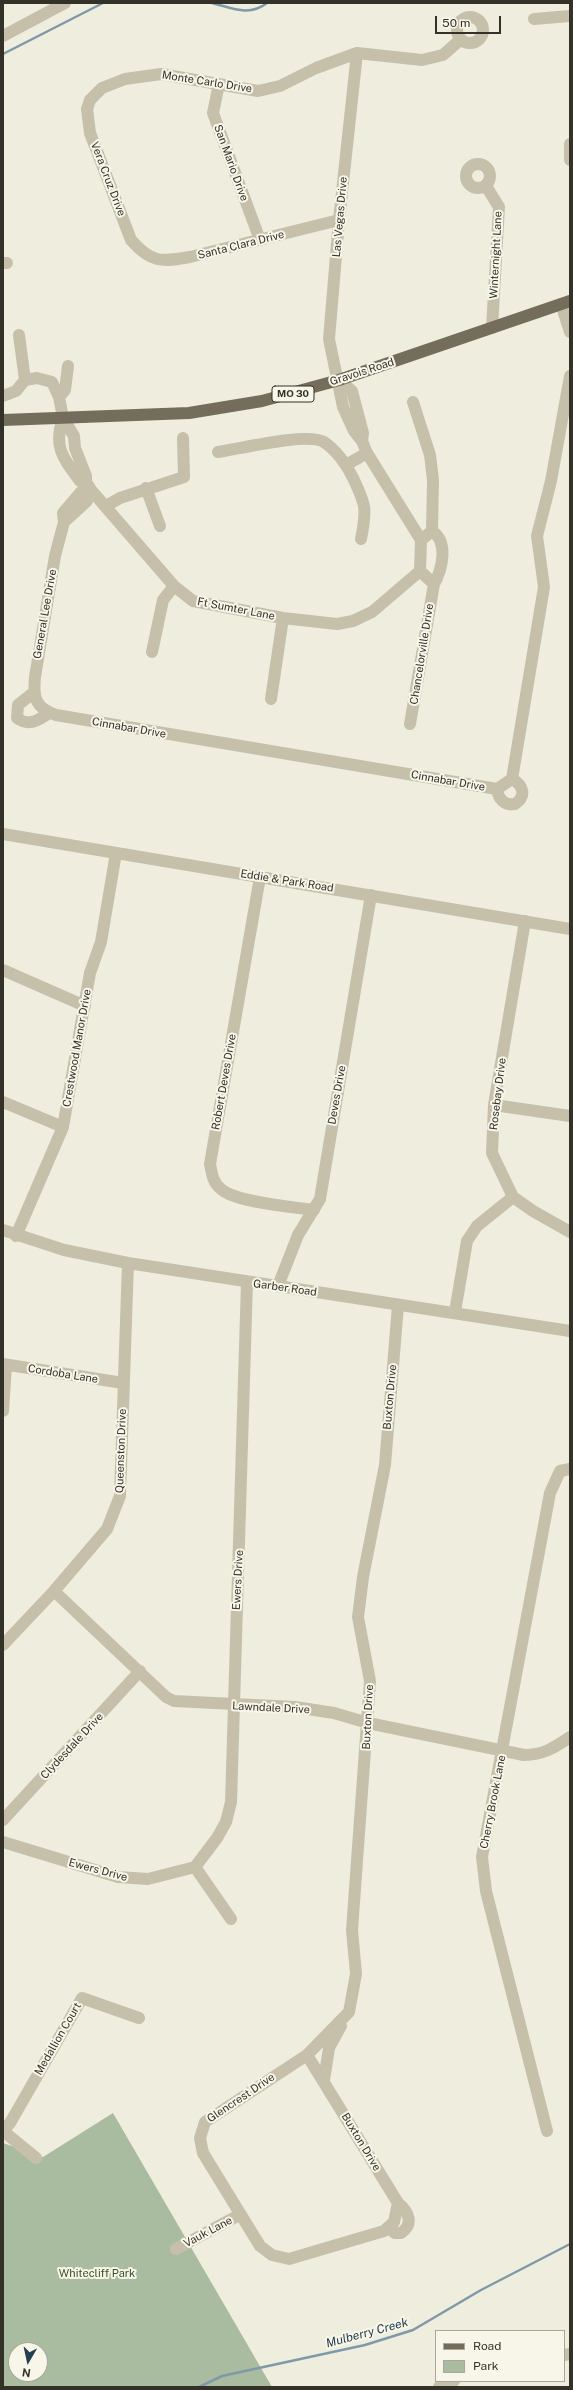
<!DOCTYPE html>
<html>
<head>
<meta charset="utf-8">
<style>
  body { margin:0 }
  #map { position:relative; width:573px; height:2390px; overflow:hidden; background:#efedde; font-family:"Public Sans",sans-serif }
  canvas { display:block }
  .frame { position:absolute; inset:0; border:4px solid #343129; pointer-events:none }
  .legend { position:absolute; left:435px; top:2330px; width:130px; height:52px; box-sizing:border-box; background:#f7f6e9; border:1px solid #a9a79c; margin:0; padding:5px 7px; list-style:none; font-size:12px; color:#343129 }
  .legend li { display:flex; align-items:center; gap:8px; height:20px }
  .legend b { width:20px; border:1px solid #a9a79c }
  .north { position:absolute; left:8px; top:2342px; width:40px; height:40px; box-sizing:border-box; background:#f7f6e9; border:1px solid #a9a79c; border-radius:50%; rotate:189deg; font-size:11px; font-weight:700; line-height:16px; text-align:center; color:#343129 }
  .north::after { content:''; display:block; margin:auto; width:14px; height:18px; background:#243e51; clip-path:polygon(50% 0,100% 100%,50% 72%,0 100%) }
  .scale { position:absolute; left:435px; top:16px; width:66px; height:18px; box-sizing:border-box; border:2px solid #343129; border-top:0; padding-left:5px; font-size:12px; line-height:14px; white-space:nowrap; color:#343129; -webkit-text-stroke:3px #f7f6e9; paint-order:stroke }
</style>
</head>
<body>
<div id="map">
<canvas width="573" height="2390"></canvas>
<div class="frame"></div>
<ul class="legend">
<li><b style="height:5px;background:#746d5c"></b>Road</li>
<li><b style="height:11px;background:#a9bc9f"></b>Park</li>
</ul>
<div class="north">N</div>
<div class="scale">50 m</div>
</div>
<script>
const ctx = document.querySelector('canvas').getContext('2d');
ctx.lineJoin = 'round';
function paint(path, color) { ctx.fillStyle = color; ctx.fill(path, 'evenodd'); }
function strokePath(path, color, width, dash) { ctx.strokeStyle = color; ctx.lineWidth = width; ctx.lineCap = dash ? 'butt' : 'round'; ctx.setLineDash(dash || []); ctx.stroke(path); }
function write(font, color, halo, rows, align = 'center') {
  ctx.font = font + ' "Public Sans",sans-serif'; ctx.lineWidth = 4; ctx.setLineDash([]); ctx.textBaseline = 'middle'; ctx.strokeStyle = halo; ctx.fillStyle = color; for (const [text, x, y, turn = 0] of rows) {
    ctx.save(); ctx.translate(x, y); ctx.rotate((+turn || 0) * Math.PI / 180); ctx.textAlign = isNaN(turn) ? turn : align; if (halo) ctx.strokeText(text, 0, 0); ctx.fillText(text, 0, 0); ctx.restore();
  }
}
paint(new Path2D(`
  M113,2113L272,2387H3V2143L43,2157ZM16,2350H40V2374H16Z`), '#a9bc9f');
strokePath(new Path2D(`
  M212,3C232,8 249,17 267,3
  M3,54L103,3
  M199,2387L222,2376L365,2345L413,2330L481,2290L570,2244`), '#8099a9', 2.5);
strokePath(new Path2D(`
  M457 30a13 13 0 1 1 26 0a13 13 0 1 1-26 0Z
  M534,19L570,16
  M3,36L65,3
  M357,53L339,220L329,339L343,407L354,431L362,441L367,453L421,540
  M219,84L213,113L260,240
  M570,144V160
  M466 176a12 12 0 1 1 24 0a12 12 0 1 1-24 0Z
  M486,186L499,207L492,328
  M339,220L190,257C161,262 151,263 131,240L90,133L87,109L90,100L102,88L125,79L161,74L258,91L280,86L316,68L357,53L422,60L443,55L461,39
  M3,263H7
  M561,304L570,332
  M19,335L25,380L37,378L52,382L59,397L63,418L74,436L75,448L86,476V482L91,490L174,586L193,601L283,618L337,624L353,621L372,612L420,571
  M339,380L352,391L363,433L362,441
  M3,396L16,391L25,380
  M59,397L65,390L68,366
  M63,418C53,447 63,458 80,481L86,482
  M218,452C239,449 307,432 324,442C336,450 347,465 353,478C366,505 367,509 361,539
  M346,465L367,453
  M146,488L160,526
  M91,490L81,492L63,513L64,522L55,556L35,677C33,697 35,708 56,715L497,789L512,779L544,587L537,536L551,481L570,376
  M106,506L120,498L184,477L183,438
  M64,522L87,501L91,490
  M432,531C449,542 442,570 434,584
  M152,652L163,600L174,586
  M33,693L18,705L17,718C29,727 39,720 49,713
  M271,699L283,618
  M410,724L434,584L420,571L421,540L432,531L433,480L430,455L413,402
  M497,789C498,799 505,806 515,804C527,796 523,785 512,779
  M3,834L570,929
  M260,877L210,1164C212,1174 213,1183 221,1189C234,1202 293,1207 314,1210
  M525,921L494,1105L492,1153L513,1197L533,1211L570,1232
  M3,970L85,1006
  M3,1102L63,1127
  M494,1105L570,1116
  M3,1230L64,1250L128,1263L570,1331
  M16,1236L63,1127L90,973L101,942L116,853
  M278,1286L298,1235L320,1199L371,895
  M455,1312L467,1241L477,1226L513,1197
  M3,1364L123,1383
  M3,1411L6,1365
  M54,1591L166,1697L174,1701L295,1707L334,1713L368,1723L524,1755C543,1755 554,1748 570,1737
  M3,1645L54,1591L107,1529L120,1496L128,1263
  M3,1820L140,1671
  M3,1842L118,1877L148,1879L195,1867L217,1838L226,1822L231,1802L247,1282
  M195,1867L231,1919
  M307,2055L398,2203L394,2222L384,2231L289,2259L272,2255L260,2246L203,2153L200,2138L205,2122L307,2055L349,2012L356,1974L352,1930L370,1681L358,1617L363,1577L385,1465L398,1305
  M324,2080L329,2048L341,2026
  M3,2131L10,2123L82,1998L139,2018
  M3,2131L36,2158
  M547,2131L486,1891L482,1857L550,1493L560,1471L570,1469
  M388,2228L395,2233H401C414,2224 409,2212 398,2203
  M176,2249L239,2215
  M564,2355L570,2354
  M439,2387L454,2381`), '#c6c0ab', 12);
strokePath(new Path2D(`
  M3,420L189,413L262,401L339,380L570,301`), '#746d5c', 12);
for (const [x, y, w] of [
  [293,394,42]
]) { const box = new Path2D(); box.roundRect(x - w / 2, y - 8, w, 16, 3); ctx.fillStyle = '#f7f6e9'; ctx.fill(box); strokePath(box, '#343129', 1); }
write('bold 10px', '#343129', null, [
  ["MO 30",293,394]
]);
write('11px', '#343129', '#f7f6e9', [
  ["Monte Carlo Drive",207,82,9],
  ["San Mario Drive",231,163,70],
  ["Vera Cruz Drive",108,179,69],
  ["Las Vegas Drive",340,217,-85],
  ["Santa Clara Drive",241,245,-14],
  ["Winternight Lane",496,255,-87],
  ["Gravois Road",362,372,-18],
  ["Ft Sumter Lane",236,609,11],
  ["General Lee Drive",45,614,-80],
  ["Chancelorville Drive",422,654,-81],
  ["Cinnabar Drive",129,728,10],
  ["Cinnabar Drive",448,781,10],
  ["Eddie & Park Road",287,881,9],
  ["Crestwood Manor Drive",77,1048,-80],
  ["Robert Deves Drive",224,1082,-80],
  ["Rosebay Drive",498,1094,-83],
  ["Deves Drive",337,1095,-80],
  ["Garber Road",285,1288,8],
  ["Cordoba Lane",63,1374,9],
  ["Buxton Drive",390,1397,-85],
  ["Queenston Drive",121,1451,-88],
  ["Ewers Drive",238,1580,-87],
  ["Lawndale Drive",271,1708,3],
  ["Buxton Drive",368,1717,-87],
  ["Clydesdale Drive",72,1746,-47],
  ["Cherry Brook Lane",493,1802,-79],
  ["Ewers Drive",98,1870,15],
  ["Medallion Court",58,2039,-60],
  ["Glencrest Drive",241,2098,-34],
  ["Buxton Drive",361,2142,59],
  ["Vauk Lane",208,2232,-28]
]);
write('11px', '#395030', '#f7f6e9', [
  ["Whitecliff Park",97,2274]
]);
write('italic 12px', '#243e51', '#f7f6e9', [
  ["Mulberry Creek",367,2333,-15]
]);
</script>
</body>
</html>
